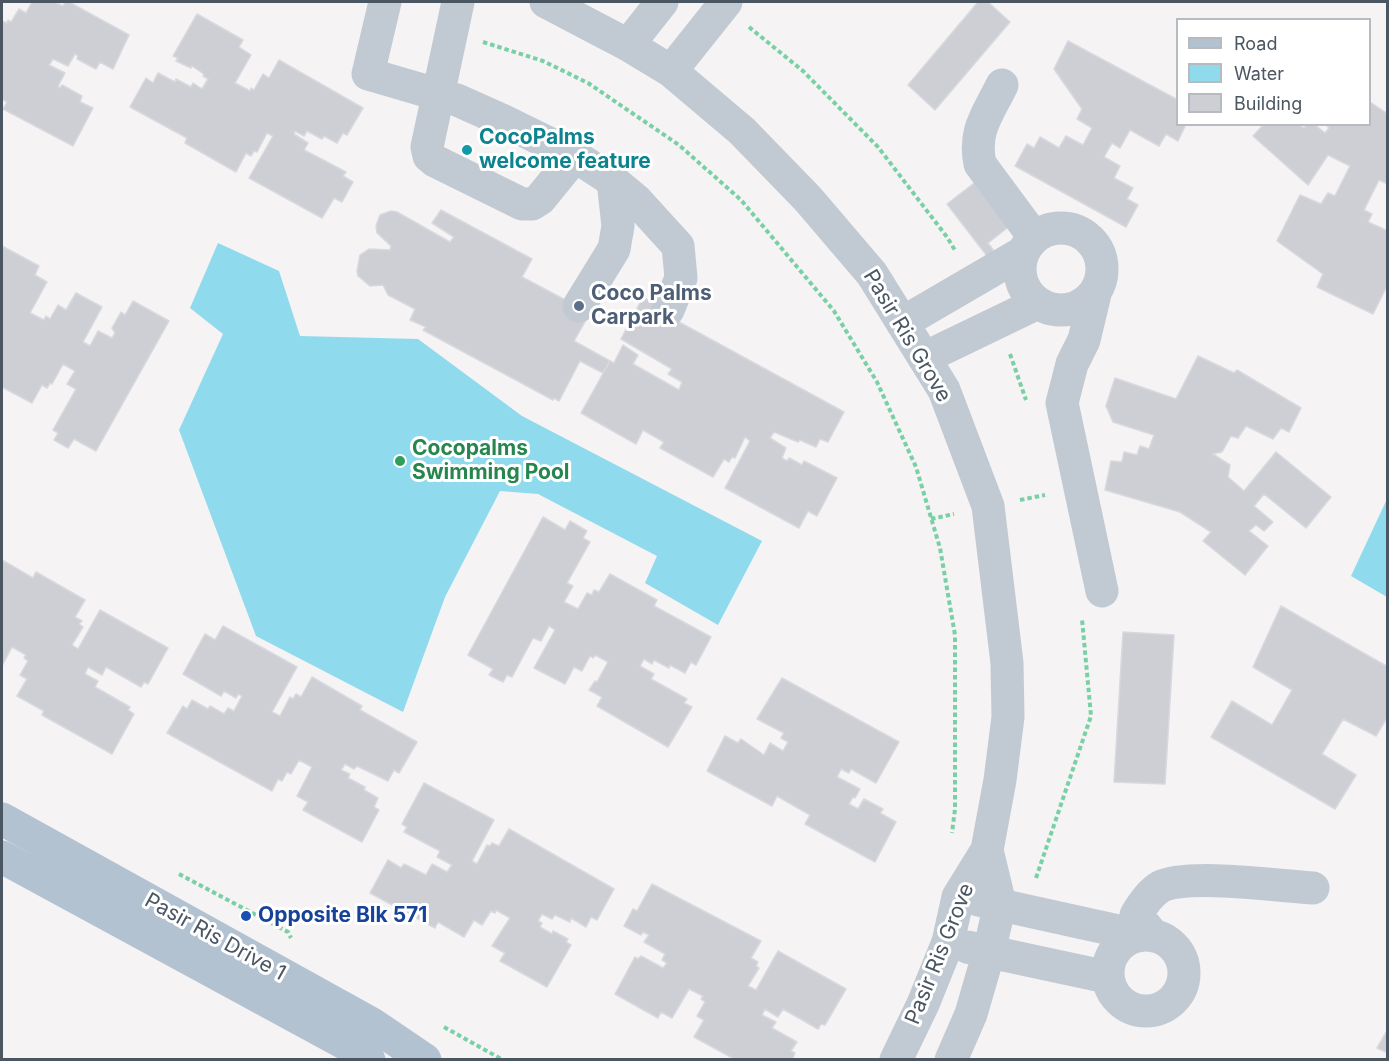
<!DOCTYPE html>
<html>
<head>
<meta charset="utf-8">
<style>
  body { margin:0 }
  #map { position:relative; width:1389px; height:1061px; overflow:hidden; background:#f5f3f3; font-family:Inter,sans-serif }
  canvas { display:block }
  .frame { position:absolute; inset:0; border:3px solid #4a5661; pointer-events:none }
  .legend { position:absolute; left:1176px; top:18px; width:195px; height:108px; box-sizing:border-box; background:#fff; border:2px solid #b7bbc0; margin:0; padding:8px 10px; list-style:none; font-size:18px; color:#4a5661 }
  .legend li { display:flex; align-items:center; gap:12px; height:30px }
  .legend b { width:30px; border:2px solid #b7bbc0 }
</style>
</head>
<body>
<div id="map">
<canvas width="1389" height="1061"></canvas>
<div class="frame"></div>
<ul class="legend">
<li><b style="height:8px;background:#b3c2d1"></b>Road</li>
<li><b style="height:16px;background:#90daee"></b>Water</li>
<li><b style="height:16px;background:#cdcfd5"></b>Building</li>
</ul>
</div>
<script>
const ctx = document.querySelector('canvas').getContext('2d');
ctx.lineJoin = 'round';
function paint(path, color) { ctx.fillStyle = color; ctx.fill(path, 'evenodd'); }
function strokePath(path, color, width, dash) { ctx.strokeStyle = color; ctx.lineWidth = width; ctx.lineCap = dash ? 'butt' : 'round'; ctx.setLineDash(dash || []); ctx.stroke(path); }
function write(font, color, halo, rows, align = 'center') {
  ctx.font = font + ' Inter,sans-serif'; ctx.lineWidth = 6; ctx.setLineDash([]); ctx.textBaseline = 'middle'; ctx.strokeStyle = halo; ctx.fillStyle = color; for (const [text, x, y, turn = 0] of rows) {
    ctx.save(); ctx.translate(x, y); ctx.rotate((+turn || 0) * Math.PI / 180); ctx.textAlign = isNaN(turn) ? turn : align; if (halo) ctx.strokeText(text, 0, 0); ctx.fillText(text, 0, 0); ctx.restore();
  }
}
paint(new Path2D(`
  M218,243L279,271L300,336L418,339L522,416L762,541L718,625L645,583L657,556L538,494L500,491L445,597L403,712L256,636L179,430L223,334L190,308Z
  M1387,499V597L1351,576Z`), '#90daee');
const building = new Path2D(`
  M32,2H54L63,6L65,2H69L129,35L113,69L100,62L96,69L77,59L78,56L75,54L68,66L53,59L49,65L65,73L58,86L60,88L62,85L82,96L80,102L93,108L73,146L3,109L7,102L2,99V21L7,23L8,20L11,22L19,9L26,13Z
  M978,2H988L1010,22L935,110L908,85Z
  M197,14L243,40L239,47L251,55L235,83L250,91L251,88L254,90L263,74L269,78L279,60L363,108L347,135L343,133L337,143L324,136L322,139L307,131L304,136L295,131L294,134L308,143L304,150L346,172L343,176L353,182L342,202L334,198L322,218L249,178L273,136L267,133L257,152L254,151L251,156L246,153L236,172L185,143L187,138L130,107L146,78L153,83L158,73L175,82L176,79L191,87L193,83L202,89L208,79L203,76L204,74L192,66L191,68L176,61L178,58L173,56Z
  M1068,41L1178,100V124H1186L1178,141L1166,134L1159,146L1130,130L1120,148L1112,143L1104,157L1120,166L1114,178L1133,188L1127,199L1138,205L1126,227L1015,166L1027,144L1034,148L1040,137L1059,148L1066,136L1083,145L1092,128L1077,119L1082,109L1054,69Z
  M1370,102L1388,114V184L1379,180L1364,210L1372,214L1368,222L1388,231V284L1373,314L1317,287L1323,274L1277,241L1300,195L1321,204L1328,193L1335,196L1350,166L1328,155L1308,185L1253,136L1264,124H1298L1304,128L1307,124H1314L1325,133L1329,128L1325,124H1370Z
  M982,177L1011,225L988,243L997,255L990,260L947,204Z
  M441,210L532,259L522,277L590,313L574,341L610,361L603,373L580,361L559,401L554,398L553,400L423,330L426,327L410,320L415,309L388,295L383,285L370,286L358,276L357,271L360,255L369,249L390,250L391,246L377,233L376,226L380,215L391,211L397,212L450,242L454,237L432,223Z
  M2,246L39,266L35,275L47,282L30,313L44,320L46,316L50,319L58,305L66,310L76,293L102,307L83,342L90,346L98,331L112,338L115,333L112,328L121,312L125,315L133,301L169,321L96,451L74,439L68,448L54,440L58,433L53,430L76,389L67,384L75,371L63,364L52,384L50,383L47,388L42,385L32,403L2,387Z
  M643,297L680,317L679,322L844,412L828,442L820,439L816,447L800,440L798,442L774,432L770,438L786,448L782,458L787,461L789,458L802,465L804,461L837,478L817,516L808,511L799,528L725,488L750,441L745,437L735,458L732,457L729,462L724,459L713,477L660,448L664,442L643,430L636,444L581,413L610,361L614,363L623,345L638,355L633,364L679,390L682,382L668,374L672,369L621,339Z
  M1198,356L1234,373L1237,370L1301,408L1289,432L1281,428L1273,439L1246,426L1238,438L1231,436L1222,452L1213,454L1230,465L1228,477L1244,491L1276,452L1331,497L1306,528L1264,494L1254,506L1273,522L1264,531L1256,525L1249,531L1268,546L1245,575L1203,541L1211,532L1180,512L1105,490L1111,461L1122,462L1124,452L1137,455L1140,446L1149,449L1154,435L1113,422L1106,406L1115,378L1176,399Z
  M543,517L565,530L570,521L587,531L583,538L590,542L567,583L573,586L564,602L578,609L587,593L592,595L594,590L599,592L610,574L657,600L654,606L711,637L696,665L691,662L685,673L670,665L669,668L654,660L652,664L644,659L640,666L654,674L651,679L687,699L684,703L692,707L668,747L597,706L602,697L589,690L595,681L597,682L608,662L595,655L593,658L590,656L582,671L574,667L565,684L534,668L555,630L549,626L541,641L533,638L512,677L507,675L503,682L489,675L493,669L468,655Z
  M2,560L33,578L36,572L85,600L75,617L82,621L79,624L83,627L72,645L78,649L100,610L168,648L148,684L144,682L141,687L106,667L102,675L88,667L85,674L98,681L95,687L130,707L128,710L134,714L112,754L42,715L44,711L17,696L27,679L20,675L28,661L24,658L26,655L12,647L2,666Z
  M1281,606L1388,667V716L1376,736L1343,719L1322,754L1356,775L1335,809L1211,737L1232,701L1272,725L1292,690L1253,667Z
  M223,626L297,667L272,712L280,716L290,697L293,699L296,694L301,697L312,677L362,706L360,710L417,742L399,773L394,770L388,781L357,766L354,769L345,764L341,770L350,774L348,778L365,787L364,790L378,798L374,807L379,810L362,842L303,810L308,802L297,796L312,767L299,760L291,774L287,772L282,781L278,779L272,791L167,733L183,706L187,709L192,700L208,709L210,706L224,714L228,708L234,711L242,696L238,694L236,698L224,691L221,696L183,674L205,634L215,640Z
  M1123,632L1174,635L1165,784L1114,782Z
  M782,678L899,742L876,783L851,769L849,773L841,769L837,777L860,789L855,798L853,797L849,804L858,809L864,799L883,809L880,813L896,822L875,862L805,824L810,815L777,796L772,806L707,771L725,736L738,743L741,739L764,755L770,743L783,751L788,742L781,738L784,733L757,719Z
  M424,783L494,820L472,861L477,864L487,845L490,846L492,843L499,846L509,829L614,889L597,920L591,917L586,927L571,918L570,922L555,915L552,919L542,914L538,921L542,923L540,927L552,934L553,931L568,939L566,942L571,945L547,987L500,961L505,953L492,946L510,918L496,910L495,913L491,911L482,925L474,920L464,937L438,922L435,928L370,893L388,860L401,868L404,864L426,875L432,864L447,872L452,865L437,857L440,851L404,832L407,827L402,824Z
  M652,884L761,941L751,958L758,962L756,966L759,968L748,986L756,990L778,951L846,989L825,1025L821,1024L818,1029L783,1009L778,1017L765,1009L762,1015L776,1022L772,1028L797,1042L791,1051L795,1053L792,1060H736L694,1037L704,1020L697,1016L705,1002L701,999L703,996L689,989L672,1018L661,1012L658,1018L615,994L635,957L638,959L641,956L663,968L667,963L662,960L665,954L644,942L649,935L643,932L641,935L624,926L633,909L637,911Z
  M1388,1029V1053L1377,1048Z`);
paint(building, '#cdcfd5');
strokePath(building, '#d7d9de', 1.5);
strokePath(new Path2D(`
  M749,27L803,71L878,147L947,237L956,252
  M483,42L543,61L588,83L679,145L741,200L834,311L877,382L916,467L940,548L955,635V809L952,833
  M1010,354L1026,400
  M1020,500L1045,495
  M931,519L954,514
  M179,874L288,932L291,938
  M1036,878L1091,716L1082,619
  M444,1027L503,1060`), '#7ad0a6', 4, [4.5, 3]);
strokePath(new Path2D(`
  M385,2L368,74L457,100L504,121L575,156L613,181L637,201L678,246L681,278L668,310
  M458,2L427,147L429,156L435,161L522,204H532L540,199L575,156
  M546,2L628,45L671,71L742,131L808,199L872,274L944,390L988,506L1007,663L1008,717L1000,780L987,850L958,897L948,942L923,1004L896,1060
  M628,45L662,2
  M671,71L726,2
  M1002,85C988,114 973,130 980,164L1034,237
  M1020 269a41 41 0 1 1 82 0a41 41 0 1 1-82 0Z
  M1095,294L1084,340L1072,364L1062,403L1102,591
  M579,306L614,249L618,226L613,181
  M902,323L1022,253
  M924,358L1038,303
  M978,900L1137,935
  M1152,934L1136,915C1142,905 1150,893 1160,887C1187,873 1280,886 1313,888
  M1108 973a38 38 0 1 1 76 0a38 38 0 1 1-76 0Z
  M967,947L1107,977
  M951,1060L971,1014L989,952L1000,904L987,850`), '#c1cad2', 33);
strokePath(new Path2D(`
  M2,819L372,1024L425,1060
  M2,857L359,1051L369,1060`), '#b3c2d1', 33);
for (const [x, y, r, color] of [
  [467,150,6,"#0f9aa8"],
  [579,306,6,"#5c6f8a"],
  [400,461,6,"#2e9e5b"],
  [246,916,6,"#1a4fb4"]
]) { const dot = new Path2D(); dot.arc(x, y, r, 0, 2 * Math.PI); ctx.fillStyle = color; ctx.fill(dot); strokePath(dot, '#fff', 2); }
write('bold 21px', '#0d838f', '#fff', [
  ["CocoPalms",479,138],
  ["welcome feature",479,162]
], 'left');
write('bold 21px', '#4e5e75', '#fff', [
  ["Coco Palms",591,294],
  ["Carpark",591,318]
], 'left');
write('21px', '#4a5661', '#fff', [
  ["Pasir Ris Grove",907,336,59],
  ["Pasir Ris Drive 1",215,937,29],
  ["Pasir Ris Grove",940,954,-68]
]);
write('bold 21px', '#27864d', '#fff', [
  ["Cocopalms",412,449],
  ["Swimming Pool",412,473]
], 'left');
write('bold 21px', '#164399', '#fff', [
  ["Opposite Blk 571",258,916]
], 'left');
</script>
</body>
</html>
